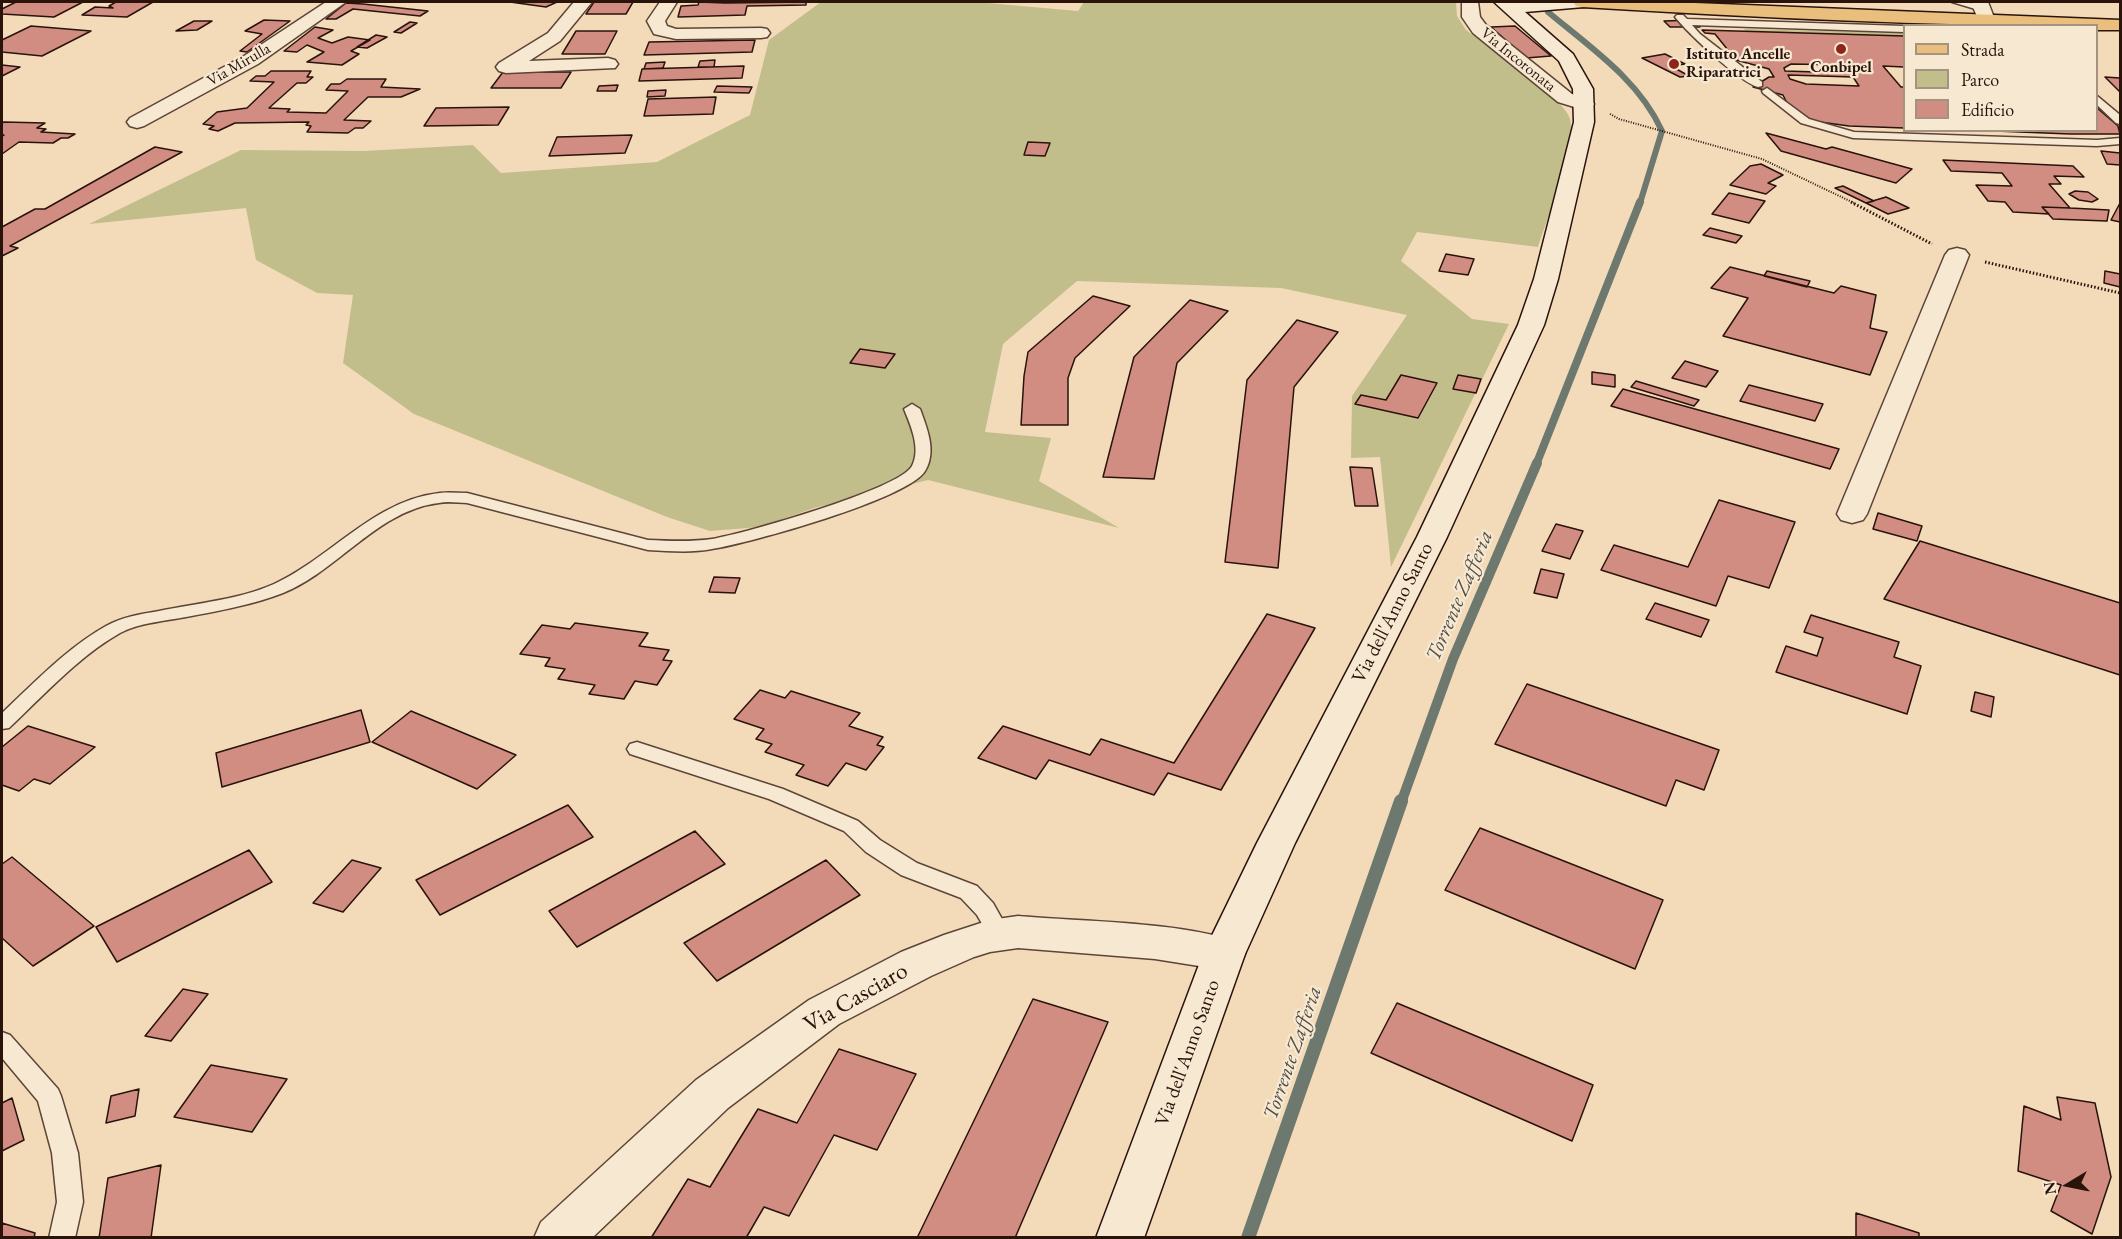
<!DOCTYPE html>
<html>
<head>
<meta charset="utf-8">
<style>
  body { margin:0 }
  #map { position:relative; width:2122px; height:1239px; overflow:hidden; background:#f3dbba; font-family:"EB Garamond",serif }
  canvas { display:block }
  .frame { position:absolute; inset:0; border:3px solid #29130b; pointer-events:none }
  .legend { position:absolute; left:1903px; top:24px; width:195px; height:108px; box-sizing:border-box; background:#f7e8d2; border:2px solid #a59382; margin:0; padding:8px 10px; list-style:none; font-size:18px; color:#29130b }
  .legend li { display:flex; align-items:center; gap:12px; height:30px }
  .legend b { width:30px; border:2px solid #a59382 }
  .north { position:absolute; left:2038px; top:1155px; width:60px; height:60px; -webkit-text-stroke:4px #f7e8d2; paint-order:stroke; rotate:260deg; font-size:16px; font-weight:700; line-height:24px; text-align:center; color:#29130b }
  .north::after { content:''; display:block; margin:auto; width:21px; height:27px; background:#29130b; clip-path:polygon(50% 0,100% 100%,50% 72%,0 100%) }
</style>
</head>
<body>
<div id="map">
<canvas width="2122" height="1239"></canvas>
<div class="frame"></div>
<ul class="legend">
<li><b style="height:8px;background:#eabe7d"></b>Strada</li>
<li><b style="height:16px;background:#c1be8b"></b>Parco</li>
<li><b style="height:16px;background:#d28d83"></b>Edificio</li>
</ul>
<div class="north">N</div>
</div>
<script>
const ctx = document.querySelector('canvas').getContext('2d');
ctx.lineJoin = 'round';
function paint(path, color) { ctx.fillStyle = color; ctx.fill(path, 'evenodd'); }
function strokePath(path, color, width, dash) { ctx.strokeStyle = color; ctx.lineWidth = width; ctx.lineCap = dash ? 'butt' : 'round'; ctx.setLineDash(dash || []); ctx.stroke(path); }
function write(font, color, halo, rows, align = 'center') {
  ctx.font = font + ' "EB Garamond",serif'; ctx.lineWidth = 4.5; ctx.setLineDash([]); ctx.textBaseline = 'middle'; ctx.strokeStyle = halo; ctx.fillStyle = color; for (const [text, x, y, turn = 0] of rows) {
    ctx.save(); ctx.translate(x, y); ctx.rotate((+turn || 0) * Math.PI / 180); ctx.textAlign = isNaN(turn) ? turn : align; if (halo) ctx.strokeText(text, 0, 0); ctx.fillText(text, 0, 0); ctx.restore();
  }
}
paint(new Path2D(`
  M821,2H976L1078,11L1084,2H1456L1457,16L1466,30C1487,46 1565,98 1570,119C1577,145 1547,219 1538,247L1417,232L1401,261L1472,319L1509,324L1391,567L1380,457L1351,458L1352,396L1407,315L1281,288L1077,281L1003,344L985,432L1051,438L1039,481L1119,528L928,480L814,508L760,527L710,531L667,517L414,414L343,363L353,295L317,293L256,260L246,208L89,224L241,150L364,151L473,145L501,173L657,162L750,115L769,40Z
  M1744,29L1904,33V36L1747,32Z`), '#c1be8b');
strokePath(new Path2D(`
  M1548,12C1590,47 1639,80 1662,131L1640,203`), '#6d786f', 6);
strokePath(new Path2D(`
  M1536,465L1640,202`), '#6d786f', 8);
strokePath(new Path2D(`
  M1401,803L1453,659L1537,463`), '#6d786f', 10);
strokePath(new Path2D(`
  M1248,1238L1401,801`), '#6d786f', 14);
const building = new Path2D(`
  M16,2H83L54,17L2,14V9Z
  M116,2H153L127,17L82,15L95,7L113,8L109,6Z
  M510,2H557L546,7Z
  M594,2H633L626,14H586Z
  M699,2L725,3L806,2V5L747,6L745,15L678,17L681,6L698,5Z
  M346,3L363,4L428,11L420,16L353,9L336,19H326Z
  M264,20L290,21L247,52L240,51L262,34L245,31Z
  M1695,20L1700,27H1670L1664,21Z
  M194,21H212L197,30L176,31Z
  M410,22L417,23L401,33L394,32Z
  M31,26L91,31L42,56L2,52V40Z
  M1515,26L1551,56L1526,58L1491,27Z
  M315,27L333,30L318,38L332,43L348,37L370,40L351,51L359,54L342,65L307,62L324,52L307,45L297,52L284,51Z
  M1702,30L1904,36V67L1883,66L1901,87H1904V128L1849,126L1813,121L1795,115L1782,105L1786,101L1783,95L1753,87L1769,77H1774L1769,69L1736,60L1715,34L1705,33ZM1791,64L1844,65L1849,73L1785,71L1784,68ZM1788,75L1853,77L1859,86L1806,84L1790,79Z
  M576,31H617L605,54H562Z
  M376,35L387,37L367,48L357,47Z
  M755,40L752,52L644,55L649,42Z
  M1665,54L1685,64L1671,66L1689,76L1680,77L1642,58Z
  M715,60L714,67H698L700,61Z
  M665,62L663,68L644,69L646,63Z
  M2,65L20,67L2,76Z
  M744,66L742,78L639,81L642,69Z
  M271,71H311L307,77H313L306,83H297L269,108L290,109L287,112L326,113L348,91L326,90L331,84H340L347,79H386L381,87L420,89L401,97H368L344,120L371,121L363,128H355L348,133L307,132L311,126L306,125L309,122L235,123L218,131L209,129L214,126L203,124L217,112L247,108L274,82L250,81L256,76H265Z
  M503,72H571L561,88H491Z
  M2105,77L2120,78V92Z
  M618,85L616,91H597L599,86Z
  M717,86L752,87L749,93L714,92Z
  M666,90L665,96L647,97L648,91Z
  M716,97L713,114L644,116L648,99Z
  M509,107L498,125L424,126L436,108Z
  M2096,107L2118,126L2120,134H2070L1970,130H2096Z
  M4,122L45,123L37,128L46,129L41,132L75,134L68,138H61L53,143L19,142L2,154V136L4,135H2V123Z
  M1766,133L1826,149L1832,147L1912,169L1896,183L1781,151Z
  M632,135L625,153L549,156L557,137Z
  M1028,142L1050,143L1045,156L1024,155Z
  M155,147L182,152L10,246L18,248L2,256V227L35,209H45Z
  M2101,151L2120,153V165L2107,164Z
  M1943,160L2073,166L2084,177L2054,176L2061,184H2049L2070,208L2042,207L2049,214L2013,212L2005,202L1988,201L1976,185L2012,186L2002,173L1951,171Z
  M1761,164L1783,175L1768,183L1776,186L1766,194L1730,185L1750,166Z
  M1843,186L1874,201L1866,203L1835,188Z
  M2075,191L2088,192L2098,199L2092,202L2079,200L2069,194Z
  M1729,193L1765,201L1749,223L1712,214Z
  M1886,197L1909,208L1888,214L1866,203Z
  M2120,203V222L2111,220Z
  M2042,207L2070,208L2109,210L2107,221L2053,219Z
  M1710,228L1742,236L1736,243L1703,235Z
  M1446,254L1474,259L1468,275L1439,271Z
  M1730,267L1834,293L1841,286L1876,295L1870,328L1887,332L1870,375L1723,336L1748,298L1711,288Z
  M1767,271L1810,281L1807,287L1764,276Z
  M2105,271L2120,274V287L2104,283Z
  M1093,296L1130,306L1075,358L1068,378V425H1021L1024,376L1028,352Z
  M1190,300L1228,311L1177,363L1154,479L1103,477L1134,357Z
  M1297,320L1338,332L1294,387L1278,568L1225,562L1247,380Z
  M860,349L895,354L885,368L850,363Z
  M1685,361L1718,371L1706,387L1672,378Z
  M1592,372L1615,375V387L1592,384Z
  M1401,375L1437,383L1418,418L1355,404L1361,395L1386,400Z
  M1458,375L1481,379L1476,393L1453,389Z
  M1636,381L1699,400L1694,406L1631,387Z
  M1749,385L1823,404L1815,421L1740,401Z
  M1623,389L1839,449L1830,469L1611,406Z
  M1350,467L1372,468L1378,506H1355Z
  M1719,500L1795,522L1769,588L1728,576L1716,606L1601,570L1614,545L1688,567Z
  M1878,513L1922,526L1917,541L1873,529Z
  M1556,524L1583,531L1570,559L1542,551Z
  M1920,541L2120,603V675L1884,599Z
  M1541,569L1564,574L1557,598L1534,593Z
  M714,577L740,578L735,593L709,592Z
  M1655,603L1709,620L1701,637L1646,619Z
  M1267,614L1315,628L1221,790L1168,773L1154,795L1049,760L1036,779L978,758L1003,726L1090,755L1101,739L1174,763Z
  M1811,615L1899,642L1894,657L1921,666L1907,714L1776,672L1786,646L1817,656L1823,638L1804,632Z
  M575,623L648,633L639,646L669,650L663,660L672,661L657,685L635,681L624,699L589,694L595,685L558,679L565,669L545,666L550,658L520,654L542,625L570,629Z
  M1527,684L1719,750L1704,790L1676,780L1666,806L1495,744Z
  M760,690L785,698L791,691L860,713L849,726L883,737L877,745L884,747L866,770L846,763L828,786L796,775L804,765L765,752L772,744L756,739L764,729L734,719Z
  M1975,692L1994,697L1991,717L1971,711Z
  M361,710L370,742L222,787L216,753Z
  M411,711L516,755L477,789L372,742Z
  M28,726L95,747L50,784L34,779L19,791L2,785V747Z
  M568,805L593,837L440,915L416,880Z
  M1480,828L1663,900L1635,969L1445,890Z
  M695,831L725,864L577,947L549,911Z
  M249,850L272,882L117,962L96,927Z
  M12,857L94,926L33,966L2,938V864Z
  M352,860L381,868L343,912L313,903Z
  M826,860L860,895L717,981L684,943Z
  M183,989L208,994L171,1041L145,1036Z
  M1033,999L1108,1022L1015,1238H917Z
  M1397,1003L1593,1085L1572,1141L1371,1053Z
  M839,1049L916,1074L877,1150L834,1135L789,1216L764,1207L746,1238H651L688,1179L710,1187L758,1109L797,1123Z
  M211,1065L287,1079L252,1132L174,1117Z
  M139,1089L135,1116L106,1123L111,1096Z
  M2057,1097L2095,1103L2111,1177L2092,1234L2051,1211L2061,1185L2018,1171L2024,1106L2061,1120Z
  M12,1098L24,1140L2,1151V1103Z
  M161,1165L151,1238H99L108,1178Z
  M1856,1213L1919,1233V1238H1856Z
  M2,1223L35,1233L34,1238H2Z`);
paint(building, '#d28d83');
strokePath(building, '#29130b', 1.5);
const lane = new Path2D(`
  M1952,2H1967L1987,8L1982,11Z
  M1677,15H1683L1687,19L1904,26V32L1692,25L1700,34L1762,82V86L1758,87C1738,81 1688,33 1675,17Z
  M1767,88L1809,119L1854,132L2097,140L2120,138V144L2097,146L1853,138L1801,123L1763,93L1762,91Z
  M2096,95L2120,115V124L2116,123L2096,104Z
  M912,404L920,409C927,428 937,452 925,471C908,499 750,543 712,549C691,553 670,551 648,550L467,503C458,503 448,501 439,503C378,510 338,571 283,593C252,605 218,611 186,617C164,621 139,623 120,633C78,657 44,695 9,728L2,729V713C35,682 67,648 106,626C122,617 141,614 159,611C197,603 238,600 274,584C331,558 374,500 440,493C448,492 458,493 467,493L648,540C670,541 691,542 712,539C743,534 900,489 912,466C921,449 911,426 904,409Z
  M637,742L783,789L858,821L880,840L917,863L977,886L993,903L1011,935L1008,941L1000,944L992,941L977,915L961,898L901,875L866,852L844,831L769,799L630,754L627,749L630,744Z
  M2,1032L10,1035L58,1089L61,1096L78,1153L83,1202L75,1238H49L57,1202L52,1153L38,1101L2,1058Z`);
const street = new Path2D(`
  M326,2H346L258,64L144,126L137,128L130,126L127,122L130,118L244,56Z
  M574,2H592L560,41L529,61L608,58L615,60L618,64L615,68L506,73L499,71L496,67L499,63L548,33Z
  M660,2H677L665,21L667,26L676,29L761,28L767,29L770,33L767,37L761,38L676,39L654,34L647,21Z
  M1462,2H1478L1480,17L1486,25L1572,94L1591,100L1594,104L1591,108L1584,110L1558,102L1473,33L1462,17Z
  M1971,2H1988L1995,20L1992,24H1980Z
  M1957,248L1965,250L1969,255L1867,514L1863,520L1852,523L1841,520L1837,514L1945,255L1949,250Z
  M1018,916C1087,922 1173,921 1239,942L1245,954L1239,966L1224,970L1155,959L1018,948L990,952L974,957L931,976L839,1024L728,1108L592,1238H534L541,1222L696,1080L809,1000L901,952L944,935L990,920Z`);
const secondary = new Path2D(`
  M1494,2H1593L1590,6L1584,7L1525,12L1573,54L1593,89L1594,122L1558,279L1544,325L1447,537L1295,843L1245,954L1144,1238H1096L1203,954L1257,843L1417,537L1518,325L1534,279L1574,122L1573,89L1559,61Z`);
const primary = new Path2D(`
  M1573,2H1670L2120,20V30H2096V26C1925,26 1753,17 1582,7L1576,6Z`);
strokePath(lane, '#5c4537', 3);
strokePath(street, '#5c4537', 3);
strokePath(secondary, '#29130b', 3);
strokePath(primary, '#29130b', 3);
strokePath(new Path2D(`
  M1610,114L1619,119L1762,159L1854,203`), '#29130b', 2, [1, 1.5]);
strokePath(new Path2D(`
  M1851,202L1932,244
  M1985,262L2120,293`), '#29130b', 3, [1.5, 2]);
paint(lane, '#f7e8d2');
paint(street, '#f7e8d2');
paint(secondary, '#f7e8d2');
paint(primary, '#eabe7d');
for (const [x, y, r, color] of [
  [1841,49,6,"#8f2418"],
  [1674,64,6,"#8f2418"]
]) { const dot = new Path2D(); dot.arc(x, y, r, 0, 2 * Math.PI); ctx.fillStyle = color; ctx.fill(dot); strokePath(dot, '#f7e8d2', 2); }
write('bold 16px', '#29130b', '#f7e8d2', [
  ["Istituto Ancelle",1686,55],
  ["Riparatrici",1686,73],
  ["Conbipel",1841,68,"center"]
], 'left');
write('16px', '#29130b', '#f7e8d2', [
  ["Via Incoronata",1518,60,39],
  ["Via Mirulla",239,65,-30]
]);
write('20px', '#29130b', '#f7e8d2', [
  ["Via dell'Anno Santo",1393,613,-63],
  ["Via dell'Anno Santo",1188,1053,-70]
]);
write('italic 21px', '#514e45', '#f7e8d2', [
  ["Torrente Zafferia",1460,596,-67],
  ["Torrente Zafferia",1293,1053,-71]
]);
write('24px', '#29130b', '#f7e8d2', [
  ["Via Casciaro",856,998,-30]
]);
</script>
</body>
</html>
